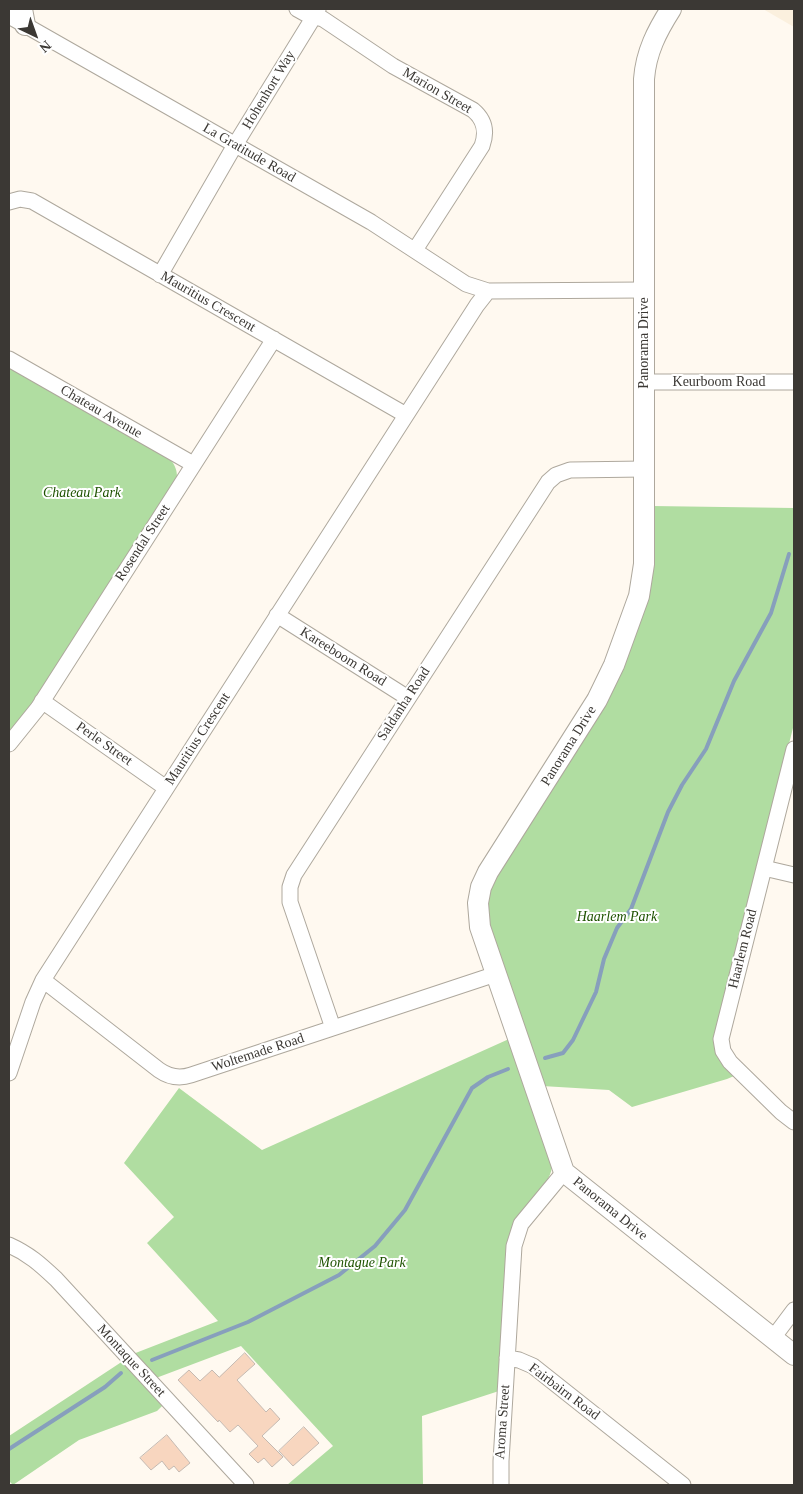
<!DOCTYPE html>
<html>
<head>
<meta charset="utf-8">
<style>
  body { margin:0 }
  #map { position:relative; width:803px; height:1494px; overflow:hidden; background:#fff9f0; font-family:"Times New Roman",serif }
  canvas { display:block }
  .frame { position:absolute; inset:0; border:10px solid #3b3834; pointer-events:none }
  .north { position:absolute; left:10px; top:10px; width:50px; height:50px; -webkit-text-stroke:4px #fff; paint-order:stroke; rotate:138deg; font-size:14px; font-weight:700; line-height:20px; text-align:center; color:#3b3834 }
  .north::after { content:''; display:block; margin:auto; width:18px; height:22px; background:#3b3834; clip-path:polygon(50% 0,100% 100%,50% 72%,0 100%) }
</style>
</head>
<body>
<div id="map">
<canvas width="803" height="1494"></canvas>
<div class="frame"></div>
<div class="north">N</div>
</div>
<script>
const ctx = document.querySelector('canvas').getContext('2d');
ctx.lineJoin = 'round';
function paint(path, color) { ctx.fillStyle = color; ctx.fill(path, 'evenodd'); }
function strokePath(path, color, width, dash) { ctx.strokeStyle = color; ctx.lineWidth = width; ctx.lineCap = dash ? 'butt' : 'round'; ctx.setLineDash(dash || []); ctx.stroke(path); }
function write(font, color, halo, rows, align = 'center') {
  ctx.font = font + ' "Times New Roman",serif'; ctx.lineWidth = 4; ctx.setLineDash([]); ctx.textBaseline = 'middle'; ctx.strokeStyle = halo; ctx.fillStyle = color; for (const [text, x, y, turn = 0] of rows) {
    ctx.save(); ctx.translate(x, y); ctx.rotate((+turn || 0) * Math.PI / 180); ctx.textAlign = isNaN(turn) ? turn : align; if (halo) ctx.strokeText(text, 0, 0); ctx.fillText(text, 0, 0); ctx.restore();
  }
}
paint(new Path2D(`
  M763,9H794V27Z`), '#fbf0de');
paint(new Path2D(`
  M9,366L170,459C175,465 177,470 177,477L33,704L9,733Z
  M652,506L794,508V724L716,1033L734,1076L727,1079L632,1107L609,1090L542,1086L486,915L490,886L598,714Z
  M509,1039L552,1164C553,1183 526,1204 516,1220C512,1226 510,1233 508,1239L499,1391L422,1416L423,1485H287L333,1446L241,1346L156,1378L133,1354L218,1321L147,1243L174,1217L124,1163L179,1088L262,1150Z
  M123,1361L163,1405L157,1411L79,1440L13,1485L9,1481V1436Z`), '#b0dda1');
strokePath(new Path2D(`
  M545,1058L563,1053L573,1040L596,992L604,959L617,928L631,909L668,812L682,785L706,749L734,681L771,613L789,554
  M152,1360L248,1322L339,1275L375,1246L405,1210L472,1088L488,1077L508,1069
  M9,1449L105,1387L121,1373`), '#879fbc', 4);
const building = new Path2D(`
  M245,1353L255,1364L237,1380L266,1412L270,1408L280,1419L262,1436L283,1457L272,1467L264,1458L258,1463L249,1454L258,1446L238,1425L230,1432L219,1420L218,1422L178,1380L189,1370L200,1381L212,1370L219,1377Z
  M304,1427L319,1443L293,1466L279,1451Z
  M167,1435L190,1463L179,1472L174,1466L169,1470L162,1461L151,1470L140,1458Z`);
paint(building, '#f8d6bf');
strokePath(building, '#c4b9b1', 1);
const street = new Path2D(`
  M297,9L306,14L323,19L393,66L473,110C485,120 487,132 482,146L415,250
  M9,16L371,222L466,284L488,291L644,290
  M9,202L20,199L32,201L406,415
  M160,275L235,145L318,10
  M9,359L193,464
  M644,382H794
  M277,615L408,698
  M42,701L166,788
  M9,744L38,708L274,339
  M794,749L721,1039L723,1051L730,1062L781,1112L794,1122
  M764,868L794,875
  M43,980L159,1070C169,1077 179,1079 191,1075L496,974
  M333,1028L290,902V887L294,875L548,482L556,475L570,470L644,469
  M9,1073L33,1002L43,980L477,305L488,291
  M9,1245C29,1254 40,1264 56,1279L246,1485
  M773,1338L794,1310
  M507,1358L519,1360L533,1366L683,1485
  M501,1485V1461L514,1246L521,1224L564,1172`);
const secondary = new Path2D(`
  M22,9L25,25
  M671,9C657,31 646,52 644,79V564L639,596L614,665L597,700L488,872L481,887L478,903L480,927L564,1172L794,1355`);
strokePath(street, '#aea89d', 17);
strokePath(secondary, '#aea89d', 22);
strokePath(street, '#fff', 15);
strokePath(secondary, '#fff', 20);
write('14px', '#3b3834', '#fff', [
  ["Hohenhort Way",269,90,-59],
  ["Marion Street",437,91,30],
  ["La Gratitude Road",249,153,30],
  ["Mauritius Crescent",208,302,30],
  ["Panorama Drive",644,343,-90],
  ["Keurboom Road",719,382],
  ["Chateau Avenue",101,412,30],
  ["Rosendal Street",143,543,-57],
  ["Kareeboom Road",343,657,32],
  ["Saldanha Road",404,704,-57],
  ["Mauritius Crescent",198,739,-57],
  ["Perle Street",104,744,35],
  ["Panorama Drive",569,746,-58],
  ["Haarlem Road",743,949,-76],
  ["Woltemade Road",258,1053,-18],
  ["Panorama Drive",610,1209,39],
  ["Montaque Street",131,1361,47],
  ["Fairbairn Road",564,1392,37],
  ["Aroma Street",503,1422,-86]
]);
write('italic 14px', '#1e5200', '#fff', [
  ["Chateau Park",82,493],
  ["Haarlem Park",617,917],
  ["Montague Park",362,1263]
]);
</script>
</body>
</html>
